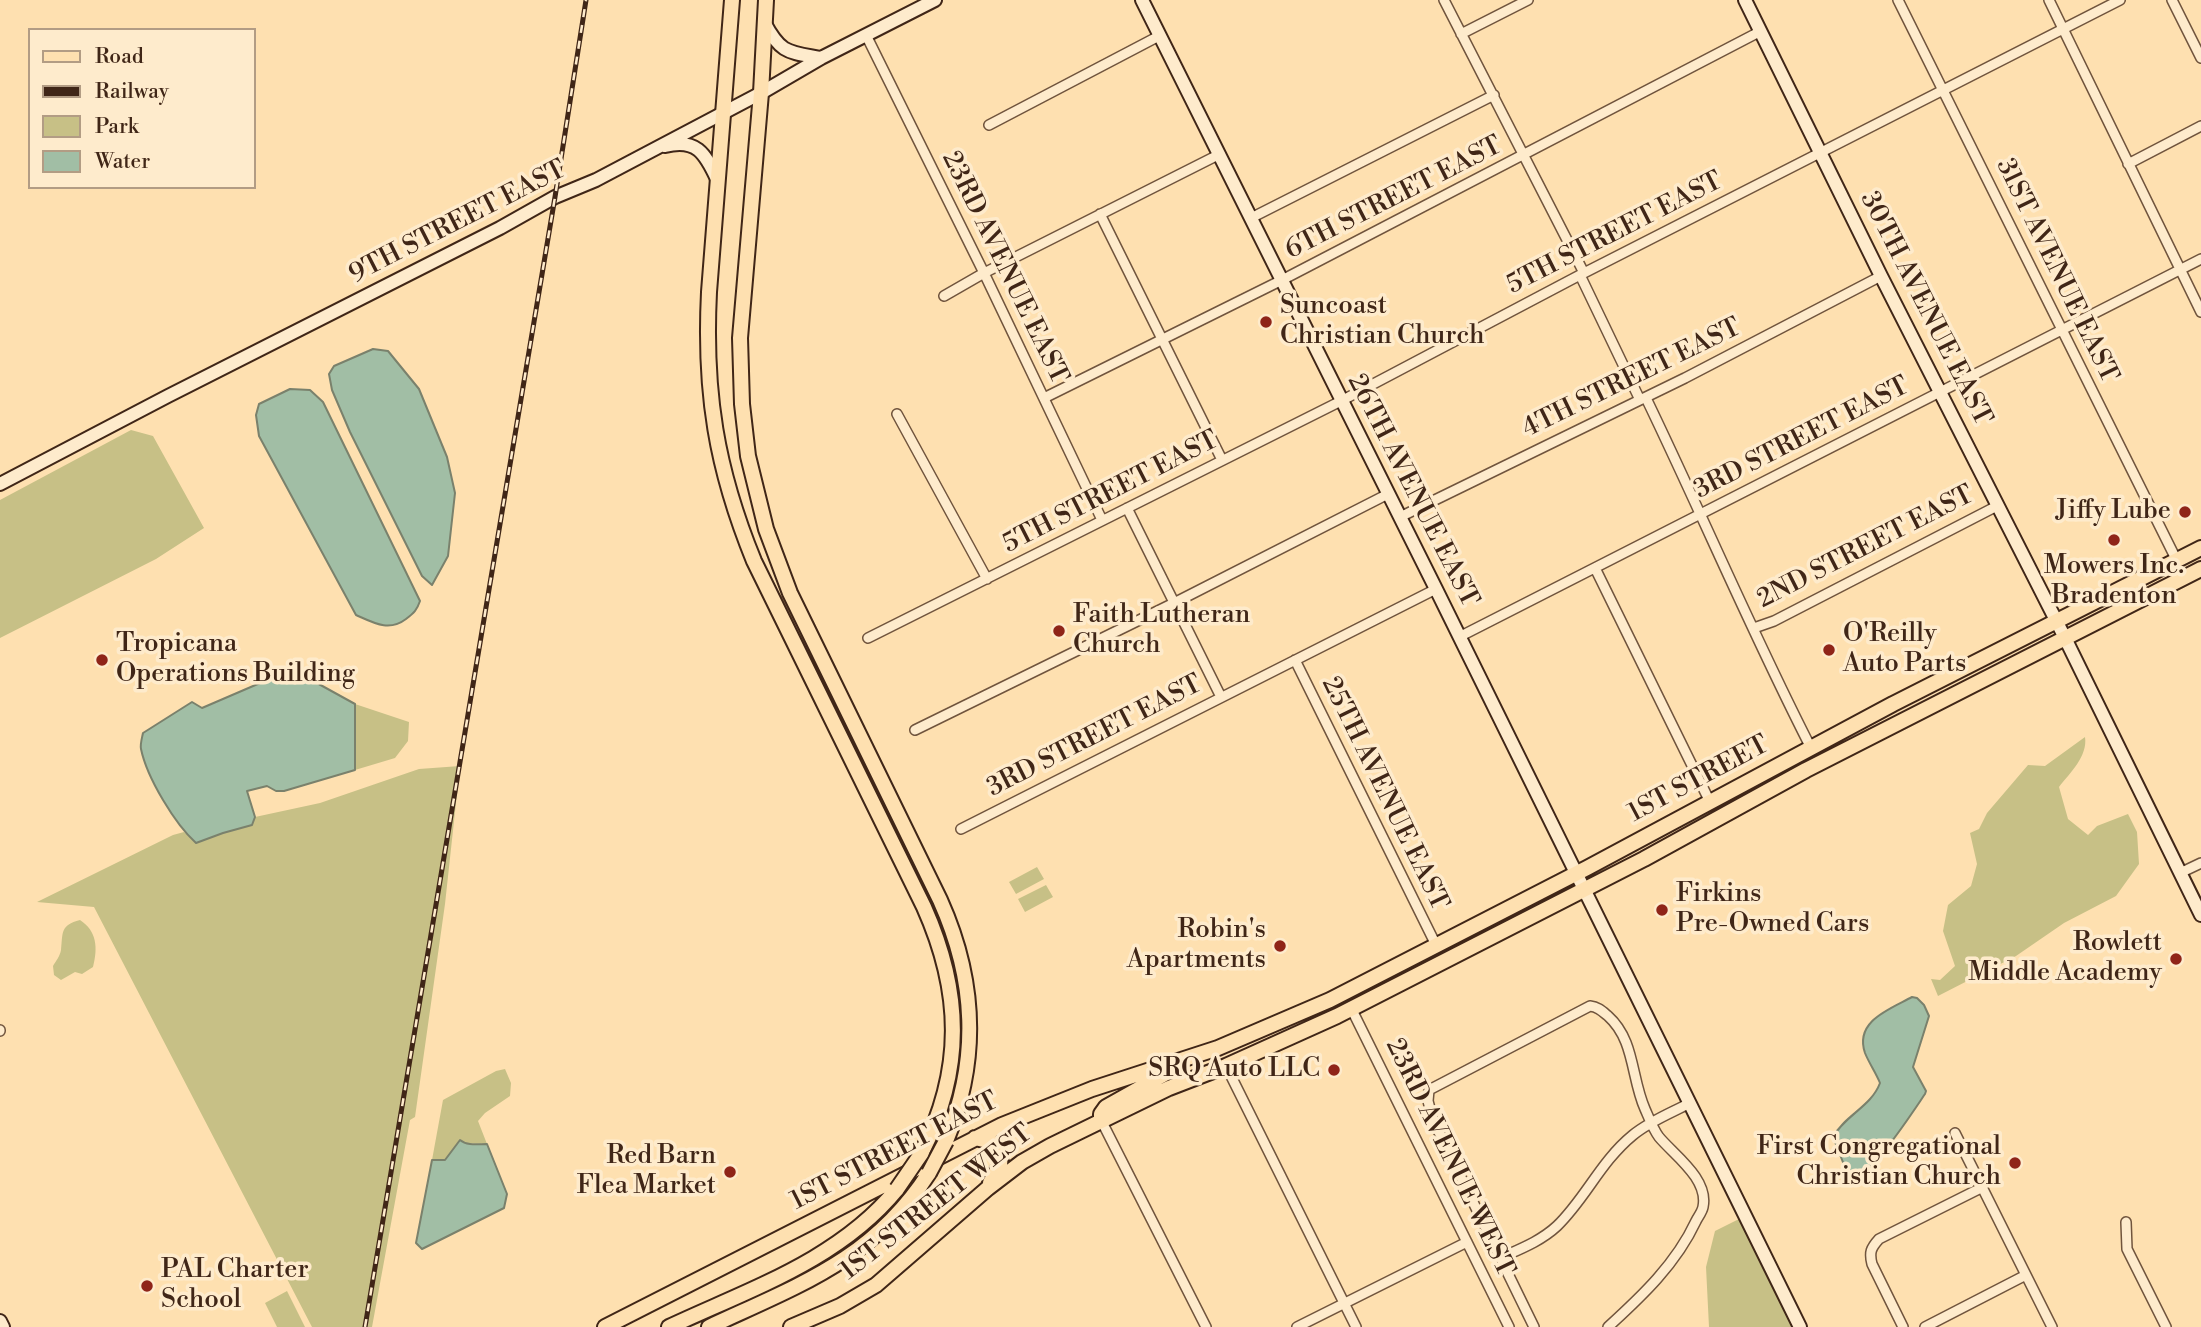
<!DOCTYPE html>
<html>
<head>
<meta charset="utf-8">
<style>
  body { margin:0 }
  #map { position:relative; width:2201px; height:1327px; overflow:hidden; background:#fee0b0; font-family:"Libre Bodoni",serif }
  canvas { display:block }
  .legend { position:absolute; left:28px; top:28px; width:228px; height:161px; box-sizing:border-box; background:#feebcc; border:2px solid #b29c84; margin:0; padding:9px 12px; list-style:none; font-size:21px; color:#402617 }
  .legend li { display:flex; align-items:center; gap:14px; height:35px }
  .legend b { width:35px; border:2px solid #b29c84 }
</style>
</head>
<body>
<div id="map">
<canvas width="2201" height="1327"></canvas>
<ul class="legend">
<li><b style="height:9px;background:#fee0b0"></b>Road</li>
<li><b style="height:9px;background:#402617"></b>Railway</li>
<li><b style="height:19px;background:#c7c086"></b>Park</li>
<li><b style="height:19px;background:#a1bea5"></b>Water</li>
</ul>
</div>
<script>
const ctx = document.querySelector('canvas').getContext('2d');
ctx.lineJoin = 'round';
function paint(path, color) { ctx.fillStyle = color; ctx.fill(path, 'evenodd'); }
function strokePath(path, color, width, dash) { ctx.strokeStyle = color; ctx.lineWidth = width; ctx.lineCap = dash ? 'butt' : 'round'; ctx.setLineDash(dash || []); ctx.stroke(path); }
function write(font, color, halo, rows, align = 'center') {
  ctx.font = font + ' "Libre Bodoni",serif'; ctx.lineWidth = 7; ctx.setLineDash([]); ctx.textBaseline = 'middle'; ctx.strokeStyle = halo; ctx.fillStyle = color; for (const [text, x, y, turn = 0] of rows) {
    ctx.save(); ctx.translate(x, y); ctx.rotate((+turn || 0) * Math.PI / 180); ctx.textAlign = isNaN(turn) ? turn : align; if (halo) ctx.strokeText(text, 0, 0); ctx.fillText(text, 0, 0); ctx.restore();
  }
}
paint(new Path2D(`
  M131,430L153,436L204,528L156,559L0,638V500Z
  M355,704L409,722L408,741L395,758L355,770Z
  M2085,737C2088,756 2070,773 2059,787L2068,819L2088,835L2097,826L2128,814L2137,832L2139,864L2116,896L2064,923L2016,956L1938,996L1931,979L1940,980L1955,966L1943,931L1948,905L1971,886L1977,864L1970,833L1979,829L1987,813L2028,765L2045,766Z
  M460,766L445,904L415,1117L410,1120L372,1327H312L94,907L37,902L173,835L184,832L197,843L223,833L252,825L255,817L320,803L419,769Z
  M1037,867L1044,879L1016,894L1009,882Z
  M1046,885L1053,897L1025,912L1018,899Z
  M80,920C97,931 98,948 93,967L82,974L75,972L61,980L54,975L53,966C56,961 60,956 61,950C63,933 60,925 80,920Z
  M505,1069L511,1083L510,1096L485,1113L478,1121L487,1144L464,1143L445,1160H432L443,1100L496,1071Z
  M1741,1218L1794,1327H1709L1706,1267L1715,1231Z
  M287,1291L305,1327H277L265,1303Z`), '#c7c086');
const water = new Path2D(`
  M373,349L388,351L419,389L447,457L455,493L448,556L432,585L422,576L350,432L332,390L329,374L334,366Z
  M290,389L310,390L323,402L420,601C417,610 414,613 406,619C389,632 374,623 356,615L259,436L256,415L259,404Z
  M297,672L355,704V770L284,791H276L267,786L247,791L255,817L252,825L223,833L196,843C175,824 147,778 141,749C140,744 142,738 143,733L192,702L202,708L281,674Z
  M1912,997L1917,998L1924,1005L1929,1016L1913,1067L1926,1091L1925,1094C1912,1113 1871,1177 1850,1180L1833,1137C1845,1115 1871,1107 1880,1083C1876,1073 1869,1063 1865,1053C1854,1021 1890,1009 1912,997Z
  M460,1140C467,1146 478,1144 487,1144L507,1194L504,1208L422,1249L416,1243L432,1160H445Z`);
paint(water, '#a1bea5');
strokePath(water, '#7a816c', 2);
const street = new Path2D(`
  M1444,0L1584,273
  M1898,0L2177,561
  M2049,0L2201,312
  M2172,0L2201,58
  M1461,34L1528,0
  M866,35L984,273L1102,520
  M989,125L1159,36
  M2128,164L2201,126
  M1100,214L1222,460
  M1251,218L1494,95
  M1580,275L1640,400
  M944,296L984,273L1220,154
  M1044,398L1282,280L1761,31
  M1646,398C1702,514 1752,633 1811,748
  M897,414L987,579
  M1127,508L1221,697
  M1400,517L1685,378L1881,276
  M1595,568L1710,802
  M1754,628L1774,621L1997,506
  M1459,637L2201,259
  M868,638L1341,401L1580,275L2120,0
  M1295,660L1436,945
  M915,730L1174,603L1388,494
  M961,829L1436,589
  M2180,873L2201,863
  M1351,1008L1509,1327
  M0,1030V1031
  M1226,1066L1356,1327
  M1101,1120L1206,1327
  M1955,1133L2052,1327
  M2126,1222L2127,1249L2166,1327
  M1500,1258C1520,1249 1541,1241 1557,1226C1586,1198 1600,1162 1633,1135C1650,1121 1671,1113 1690,1103
  M1297,1327L1467,1242
  M1534,1327L1433,1120L1428,1101L1429,1090L1590,1006C1598,1007 1602,1011 1608,1016C1635,1040 1631,1078 1645,1109C1649,1118 1653,1129 1659,1137C1674,1155 1709,1179 1703,1207C1702,1212 1698,1217 1696,1221C1676,1264 1642,1296 1608,1327
  M1903,1327L1872,1264C1869,1252 1871,1248 1879,1239L1983,1187
  M1925,1327L2026,1275`);
const secondary = new Path2D(`
  M1142,0L1436,589L1800,1327
  M1745,0L1881,276L2065,638L2201,915
  M764,22C781,54 788,52 821,58
  M665,146C696,138 705,153 717,179
  M0,484L168,396L500,228L555,197L596,180L761,93L821,58L935,0
  M0,1321L3,1327`);
const primary = new Path2D(`
  M732,0L709,292C704,392 716,468 754,561L924,907C962,992 964,1070 921,1154
  M766,0L761,93L740,338L742,404L748,456L766,529L790,593L940,900C976,980 980,1059 946,1141
  M1101,1120V1114L1106,1107L1172,1070
  M975,1138L992,1142L1001,1153L1000,1165L990,1183
  M605,1327L1002,1125L1092,1089L1218,1048L1330,1000L1587,868L1893,704L2201,548
  M669,1327C750,1289 839,1260 897,1189
  M709,1327C799,1285 873,1260 929,1173
  M791,1327L840,1306L876,1285L988,1188L1022,1162L1050,1146L1169,1088L1226,1066L1337,1016L1644,859L1806,770L2201,569`);
strokePath(street, '#70543d', 12);
strokePath(secondary, '#402617', 16);
strokePath(primary, '#402617', 18);
strokePath(street, '#feebcc', 9);
strokePath(secondary, '#feebcc', 12);
strokePath(primary, '#fee0b0', 14);
const rail = new Path2D(`
  M365,1327L555,197L586,0`);
strokePath(rail, '#402617', 5);
strokePath(rail, '#feebcc', 2.5, [8]);
const primaryBridge = new Path2D(`
  M929,1173L946,1141
  M897,1189L921,1154`);
strokePath(primaryBridge, '#402617', 18, []);
strokePath(primaryBridge, '#fee0b0', 14);
for (const [x, y, r, color] of [
  [1266,322,7,"#8f2418"],
  [2185,512,7,"#8f2418"],
  [2114,540,7,"#8f2418"],
  [1059,631,7,"#8f2418"],
  [1829,650,7,"#8f2418"],
  [102,660,7,"#8f2418"],
  [1662,910,7,"#8f2418"],
  [1280,946,7,"#8f2418"],
  [2176,959,7,"#8f2418"],
  [1334,1070,7,"#8f2418"],
  [2015,1163,7,"#8f2418"],
  [730,1172,7,"#8f2418"],
  [147,1286,7,"#8f2418"]
]) { const dot = new Path2D(); dot.arc(x, y, r, 0, 2 * Math.PI); ctx.fillStyle = color; ctx.fill(dot); strokePath(dot, '#feebcc', 2.5); }
write('26px', '#402617', '#feebcc', [
  ["6TH STREET EAST",1394,199,-27],
  ["9TH STREET EAST",458,223,-27],
  ["5TH STREET EAST",1615,234,-27],
  ["23RD AVENUE EAST",1004,268,64],
  ["31ST AVENUE EAST",2056,271,64],
  ["30TH AVENUE EAST",1925,309,63],
  ["4TH STREET EAST",1632,379,-26],
  ["3RD STREET EAST",1802,439,-27],
  ["26TH AVENUE EAST",1412,491,63],
  ["5TH STREET EAST",1111,493,-27],
  ["2ND STREET EAST",1866,548,-27],
  ["3RD STREET EAST",1095,737,-27],
  ["1ST STREET",1699,780,-28],
  ["25TH AVENUE EAST",1384,794,64],
  ["1ST STREET EAST",895,1152,-27],
  ["23RD AVENUE WEST",1449,1158,64],
  ["1ST STREET WEST",937,1203,-38]
]);
write('26px', '#402617', '#feebcc', [
  ["Suncoast",1280,307],
  ["Christian Church",1280,337],
  ["Jiffy Lube",2171,512,"right"],
  ["Mowers Inc.",2114,567,"center"],
  ["Bradenton",2114,597,"center"],
  ["Faith Lutheran",1073,616],
  ["Church",1073,646],
  ["O'Reilly",1843,635],
  ["Auto Parts",1843,665],
  ["Tropicana",116,645],
  ["Operations Building",116,675],
  ["Firkins",1676,895],
  ["Pre-Owned Cars",1676,925],
  ["Robin's",1266,931,"right"],
  ["Apartments",1266,961,"right"],
  ["Rowlett",2162,944,"right"],
  ["Middle Academy",2162,974,"right"],
  ["SRQ Auto LLC",1320,1070,"right"],
  ["First Congregational",2001,1148,"right"],
  ["Christian Church",2001,1178,"right"],
  ["Red Barn",716,1157,"right"],
  ["Flea Market",716,1187,"right"],
  ["PAL Charter",161,1271],
  ["School",161,1301]
], 'left');
</script>
</body>
</html>
